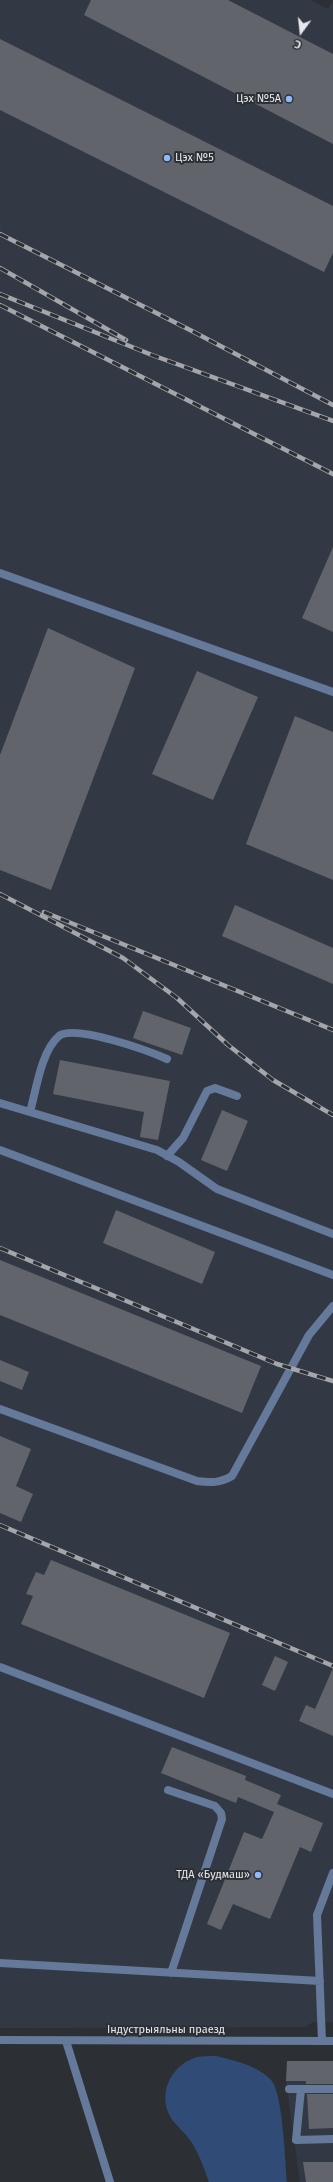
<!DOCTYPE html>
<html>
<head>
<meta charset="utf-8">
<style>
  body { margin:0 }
  #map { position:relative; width:333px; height:2182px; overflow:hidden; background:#2c3035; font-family:"Fira Sans",sans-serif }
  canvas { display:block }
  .north { position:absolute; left:281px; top:12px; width:40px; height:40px; -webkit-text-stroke:3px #2c3035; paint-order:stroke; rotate:195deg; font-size:11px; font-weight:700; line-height:16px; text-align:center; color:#e6e8ec }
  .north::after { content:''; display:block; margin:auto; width:14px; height:18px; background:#e6e8ec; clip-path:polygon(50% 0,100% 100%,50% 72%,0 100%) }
</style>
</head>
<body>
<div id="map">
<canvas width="333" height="2182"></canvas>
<div class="north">С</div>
</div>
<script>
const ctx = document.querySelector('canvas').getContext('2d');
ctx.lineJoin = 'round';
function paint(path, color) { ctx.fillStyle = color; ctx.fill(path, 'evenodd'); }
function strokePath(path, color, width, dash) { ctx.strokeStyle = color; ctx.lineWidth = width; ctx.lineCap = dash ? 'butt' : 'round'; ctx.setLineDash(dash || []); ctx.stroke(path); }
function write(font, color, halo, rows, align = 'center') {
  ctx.font = font + ' "Fira Sans",sans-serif'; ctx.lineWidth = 4; ctx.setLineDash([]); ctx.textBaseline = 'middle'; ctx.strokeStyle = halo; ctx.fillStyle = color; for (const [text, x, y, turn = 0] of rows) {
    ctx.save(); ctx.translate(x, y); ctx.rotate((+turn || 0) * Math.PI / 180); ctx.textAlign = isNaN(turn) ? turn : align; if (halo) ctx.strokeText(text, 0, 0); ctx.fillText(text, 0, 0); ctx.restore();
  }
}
paint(new Path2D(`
  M0,0H310L328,9L333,0V2022H313L305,2027L0,2028Z
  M287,2061H333V2182H300L286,2081Z`), '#333944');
paint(new Path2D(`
  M216,2056C235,2061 257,2065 271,2080C283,2093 285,2161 287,2182H209C203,2166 198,2149 186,2135C179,2127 172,2122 168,2112C159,2088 174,2064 197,2057C203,2056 210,2056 216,2056Z`), '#314b77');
paint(new Path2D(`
  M91,0H228L333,54V144L84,15Z
  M0,39L333,206V253L324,272L0,110Z
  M333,547V632L302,618Z
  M48,628L135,668L51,890L0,870V755Z
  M197,671L258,697L213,800L152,774Z
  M295,716L333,732V880L246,844Z
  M235,905L333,948V984L222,936Z
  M143,1011L191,1028L182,1055L133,1038Z
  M60,1060L170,1081L158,1140L140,1137L144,1112L53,1094Z
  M222,1110L248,1121L227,1171L201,1160Z
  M116,1210L215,1252L202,1284L103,1243Z
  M0,1260L261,1366L242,1413L0,1315Z
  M0,1360L29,1372L22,1390L0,1381Z
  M0,1436L31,1449L16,1486L33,1494L21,1522L0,1513Z
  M51,1560L230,1633L204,1698L21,1624L33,1596L26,1594L36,1572L44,1575Z
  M275,1656L288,1662L275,1691L262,1685Z
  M333,1668V1736L299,1721L306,1705L315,1709Z
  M172,1747L246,1776L245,1780L281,1795L277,1804L323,1823L311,1852L300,1847L270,1919L233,1904L221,1930L207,1924L244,1832L262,1839L274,1812L238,1797L236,1803L161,1773Z
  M287,2061H333V2084H306V2081H286Z
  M307,2094H333V2128L309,2129Z
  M303,2162H333V2182H306Z`), '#61646b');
strokePath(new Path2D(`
  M0,573L333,692
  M0,1103L157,1150L179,1162L217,1189L333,1234
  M30,1112C36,1091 41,1051 59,1036C75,1024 149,1051 167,1059
  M0,1150L333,1275
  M167,1156L183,1138L207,1091L215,1088L237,1096
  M0,1409L197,1481C211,1483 220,1483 232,1476L309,1335L333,1306
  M0,1667L333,1794
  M168,1790L215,1806L221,1813L222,1819L171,1973
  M0,1963L320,1981
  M322,2041L317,1915L333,1873
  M289,2089H333
  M301,2089L296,2140L333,2139`), '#65799b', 8);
strokePath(new Path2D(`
  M0,2040L333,2041
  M66,2041L110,2182`), '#65799b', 8);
const rail = new Path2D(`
  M0,234L190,330L333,405
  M0,268L126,340
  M0,294L152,355L333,421
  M0,305L333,474
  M0,894L123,958L177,998L228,1045L273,1080L333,1115
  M44,912L333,1030
  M0,1248L277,1364L333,1381
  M0,1525L333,1666`);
strokePath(rail, '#a4a6ab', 4.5);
strokePath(rail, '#2c3035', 3, [9]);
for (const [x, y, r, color] of [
  [289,99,4,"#8fb8fd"],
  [167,158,4,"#8fb8fd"],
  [258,1875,4,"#8fb8fd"]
]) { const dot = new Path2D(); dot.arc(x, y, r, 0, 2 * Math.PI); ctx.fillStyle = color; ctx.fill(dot); strokePath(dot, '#2c3035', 1.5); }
write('11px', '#e6e8ec', '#2c3035', [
  ["Цэх №5А",281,99],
  ["Цэх №5",175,158,"left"],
  ["ТДА «Будмаш»",250,1875]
], 'right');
write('11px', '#e6e8ec', '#2c3035', [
  ["Індустрыяльны праезд",166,2030]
]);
</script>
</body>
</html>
